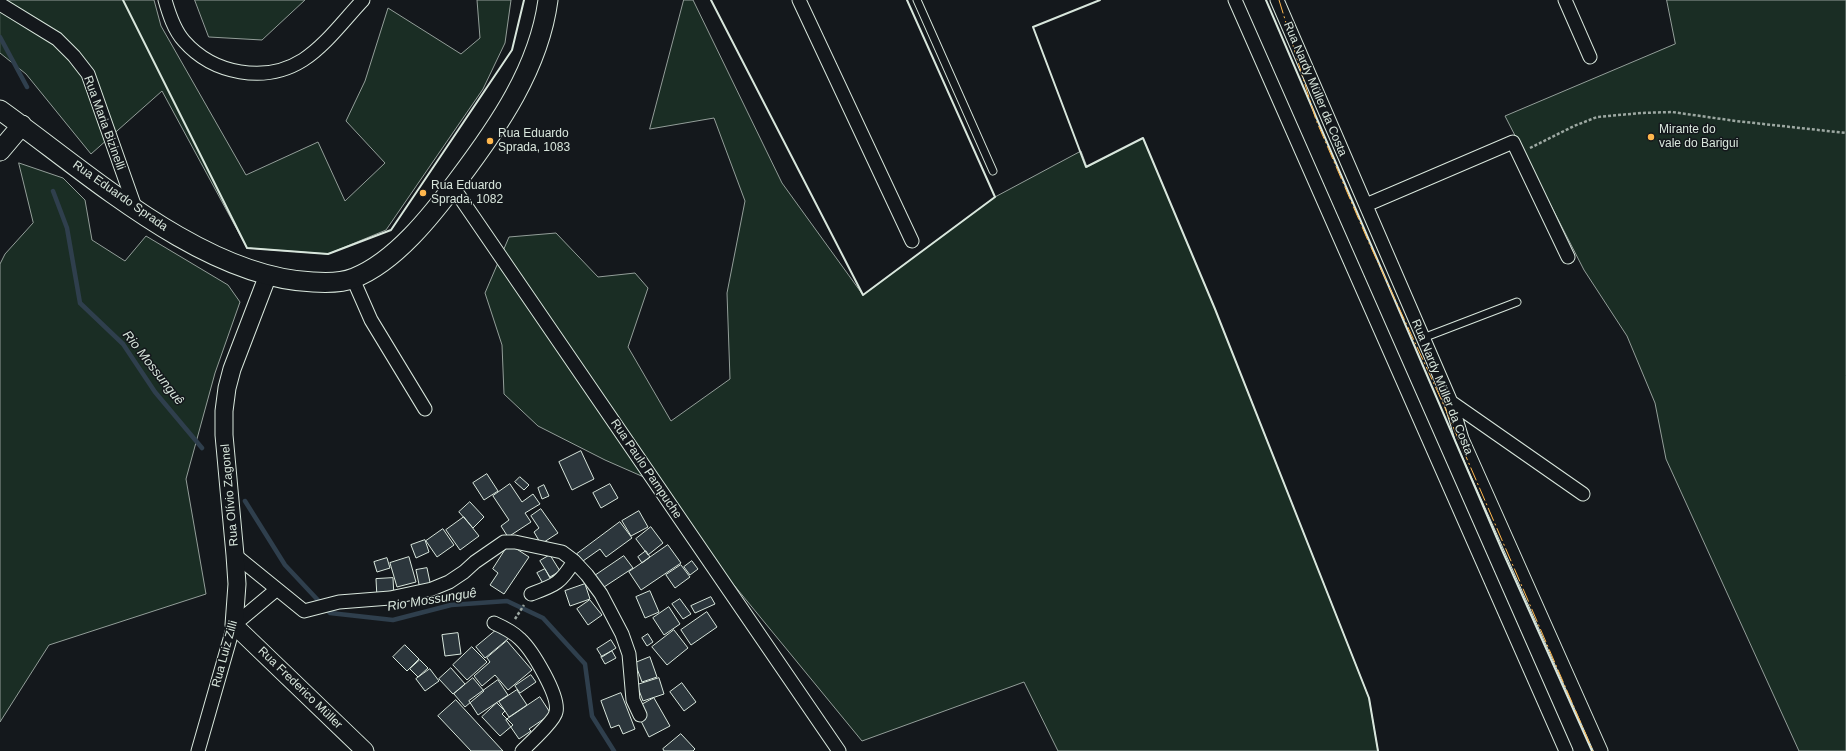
<!DOCTYPE html>
<html>
<head>
<meta charset="utf-8">
<style>
  body { margin:0 }
  canvas { display:block; background:#14181c }
</style>
</head>
<body>
<canvas width="1846" height="751"></canvas>
<script>
const ctx = document.querySelector('canvas').getContext('2d');
ctx.lineJoin = 'round';
function paint(path, color) { ctx.fillStyle = color; ctx.fill(path, 'evenodd'); }
function strokePath(path, color, width, dash) { ctx.strokeStyle = color; ctx.lineWidth = width; ctx.lineCap = dash ? 'butt' : 'round'; ctx.setLineDash(dash || []); ctx.stroke(path); }
function write(font, color, halo, rows, align = 'center') {
  ctx.font = font + ' Arial,sans-serif'; ctx.lineWidth = 3; ctx.setLineDash([]); ctx.textBaseline = 'middle'; ctx.strokeStyle = halo; ctx.fillStyle = color; for (const [text, x, y, turn = 0] of rows) {
    ctx.save(); ctx.translate(x, y); ctx.rotate((+turn || 0) * Math.PI / 180); ctx.textAlign = isNaN(turn) ? turn : align; if (halo) ctx.strokeText(text, 0, 0); ctx.fillText(text, 0, 0); ctx.restore();
  }
}
const green = new Path2D(`
  M0,0H154L161,26L246,175L318,142L345,201L385,163L346,121L365,81L388,8L461,54L480,38L477,0H511L505,43L483,89L386,230L328,254L247,248L162,91L91,154L26,74L0,53Z
  M195,0H305L262,40L209,37Z
  M684,0H693L782,183L863,295L995,197L1081,151L1087,167L1143,138L1215,309L1369,698L1378,751H1058L1024,682L862,741L646,478L605,460L538,426L504,394L502,345L485,293L509,237L556,233L598,277L635,273L648,288L628,347L671,421L730,379L727,293L745,201L714,118L650,129Z
  M1667,0H1846V751H1799L1666,459L1655,403L1627,336L1584,270L1505,116L1675,44Z
  M19,163L63,178L85,200L92,240L125,261L146,236L228,285L240,302L215,373L186,479L206,594L49,645L0,722V264L5,254L33,223Z`);
paint(green, '#1a2d24');
strokePath(green, '#939e99', 1);
strokePath(new Path2D(`
  M0,37L27,87
  M53,191L67,228L80,303L123,344L155,392L202,448
  M245,501L285,565L330,613L393,620L451,605L507,601L543,618L585,664L592,716L614,751`), '#2f3f4d', 4.5);
const building = new Path2D(`
  M581,451L594,479L572,490L559,462Z
  M487,474L498,491L484,500L473,483Z
  M520,477L529,485L524,490L515,482Z
  M510,484L522,502L533,494L540,504L525,513L531,522L508,537L501,526L509,520L493,496Z
  M610,484L618,498L601,508L593,493Z
  M544,485L549,496L542,499L538,488Z
  M470,502L484,517L473,528L459,512Z
  M541,509L558,533L541,544L534,532L539,528L531,516Z
  M639,511L648,527L631,536L622,521Z
  M464,517L479,536L460,550L446,530Z
  M620,522L632,538L606,557L600,549L583,561L577,554Z
  M651,527L663,543L648,555L636,539Z
  M443,529L454,545L437,557L426,541Z
  M425,540L429,552L416,558L411,545Z
  M509,544L529,557L504,594L490,585L498,573L493,569Z
  M668,545L681,563L641,590L629,572Z
  M646,551L650,557L642,563L638,557Z
  M550,555L560,571L550,577L540,561Z
  M624,556L633,568L601,589L593,577Z
  M409,557L416,582L397,587L390,563Z
  M387,558L390,568L377,572L374,562Z
  M692,561L698,569L690,575L684,567Z
  M681,565L690,577L675,588L666,575Z
  M427,568L431,587L420,589L416,570Z
  M545,569L550,578L556,574L545,587L537,573Z
  M393,578L394,597L377,598L376,579Z
  M585,584L590,599L570,606L565,591Z
  M650,591L659,612L645,618L636,597Z
  M711,597L715,604L695,613L691,606Z
  M680,599L691,614L683,619L672,604Z
  M590,600L602,615L588,625L577,609Z
  M669,607L680,624L664,635L653,618Z
  M707,612L717,627L691,645L681,630Z
  M500,627L509,638L485,658L476,647Z
  M674,630L688,648L667,665L652,647Z
  M458,633L461,654L445,656L442,635Z
  M648,634L653,642L647,646L642,638Z
  M611,640L616,648L602,657L597,649Z
  M507,641L532,670L508,690L495,675L482,686L474,676L490,662L487,658Z
  M405,645L419,659L407,671L393,657Z
  M472,647L487,662L467,680L453,665Z
  M612,651L616,658L605,664L601,657Z
  M650,657L657,677L642,682L635,663Z
  M420,660L428,668L418,677L410,669Z
  M451,668L465,684L453,694L439,679Z
  M430,669L439,681L425,691L416,679Z
  M531,675L536,682L520,693L515,686Z
  M473,678L484,691L465,707L454,694Z
  M659,678L664,694L643,701L637,685Z
  M498,680L508,695L478,715L469,701Z
  M682,683L696,702L684,711L670,692Z
  M517,690L527,705L509,717L499,702Z
  M621,693L635,729L623,734L619,725L611,728L601,701Z
  M540,697L551,714L529,729L531,731L519,739L506,720Z
  M654,698L670,726L649,737L639,717L641,705Z
  M456,700L503,751H471L438,716Z
  M497,703L505,711L502,714L513,725L500,736L482,717Z
  M681,734L695,749L693,751H664L663,749Z`);
paint(building, '#2c363c');
strokePath(building, '#d8e6dc', 1);
const service = new Path2D(`
  M917,0L993,171
  M1423,338L1517,302`);
const minor = new Path2D(`
  M165,0C169,14 174,30 184,41C213,74 265,84 303,60C326,45 344,20 363,0
  M799,0L912,241
  M1235,0L1566,751
  M1277,0L1451,402L1462,439L1601,751
  M1565,0L1590,57
  M0,4L57,39L74,56L88,74L136,210
  M453,187L839,751
  M1366,205L1513,142L1568,257
  M353,279L371,320L425,409
  M1451,402L1583,494
  M235,555L304,611L339,602L390,598L432,589L449,582L464,572L475,562L504,542H515L562,552L574,561L587,575L601,594L622,634L629,654L633,700L640,715
  M531,594C555,585 560,584 574,561
  M494,623C503,627 513,632 520,639C532,650 560,696 556,712C555,720 529,744 522,751
  M198,751L234,625L276,590`);
const tertiary = new Path2D(`
  M268,275L232,369L227,388L224,411V435L235,555L237,584L234,625L365,751`);
const secondary = new Path2D(`
  M0,110C87,172 203,278 313,282C327,283 342,283 354,278C395,262 432,215 458,180C498,127 539,68 548,0
  M0,151L22,125`);
strokePath(service, '#d8e6dc', 9);
strokePath(minor, '#d8e6dc', 15);
strokePath(tertiary, '#d8e6dc', 19);
strokePath(secondary, '#d8e6dc', 21);
strokePath(new Path2D(`
  M1530,148L1574,126L1597,117L1641,113L1672,112L1736,121L1846,133
  M515,619L524,605`), '#9da8a2', 2.5, [3, 2]);
strokePath(service, '#14181c', 7);
strokePath(minor, '#14181c', 13);
strokePath(tertiary, '#14181c', 17);
strokePath(secondary, '#14181c', 19);
strokePath(new Path2D(`
  M123,0L247,248L328,254L391,230L512,50L524,0
  M711,0L863,295L995,197L907,0
  M1100,0L1033,27L1086,167L1143,138L1215,309L1369,698L1378,751
  M1266,0L1502,550L1592,751`), '#d8e6dc', 2);
strokePath(new Path2D(`
  M1279,0L1316,120L1369,243L1442,401L1593,751`), '#ffb74d', 1, [14, 3, 2, 3]);
for (const [x, y, r, color] of [
  [1651,137,4,"#ffb74d"],
  [490,141,4,"#ffb74d"],
  [423,193,4,"#ffb74d"]
]) { const dot = new Path2D(); dot.arc(x, y, r, 0, 2 * Math.PI); ctx.fillStyle = color; ctx.fill(dot); strokePath(dot, '#14181c', 1.5); }
write('12px', '#d8e6dc', '#14181c', [
  ["Rua Nardy Müller da Costa",1315,89,67],
  ["Rua Maria Bizinelli",104,123,70],
  ["Rua Eduardo Sprada",120,196,35],
  ["Rua Nardy Müller da Costa",1442,387,68],
  ["Rua Paulo Pampuche",646,469,56],
  ["Rua Olívio Zagonel",230,495,-95],
  ["Rua Luiz Zilli",225,654,-75],
  ["Rua Frederico Müller",300,688,44]
]);
write('12px', '#d8e6dc', '#14181c', [
  ["Mirante do",1659,130],
  ["vale do Barigui",1659,144],
  ["Rua Eduardo",498,134],
  ["Sprada, 1083",498,148],
  ["Rua Eduardo",431,186],
  ["Sprada, 1082",431,200]
], 'left');
write('italic 13px', '#d8e6dc', '#14181c', [
  ["Rio Mossunguê",153,368,52],
  ["Rio Mossunguê",432,600,-9]
]);
</script>
</body>
</html>
